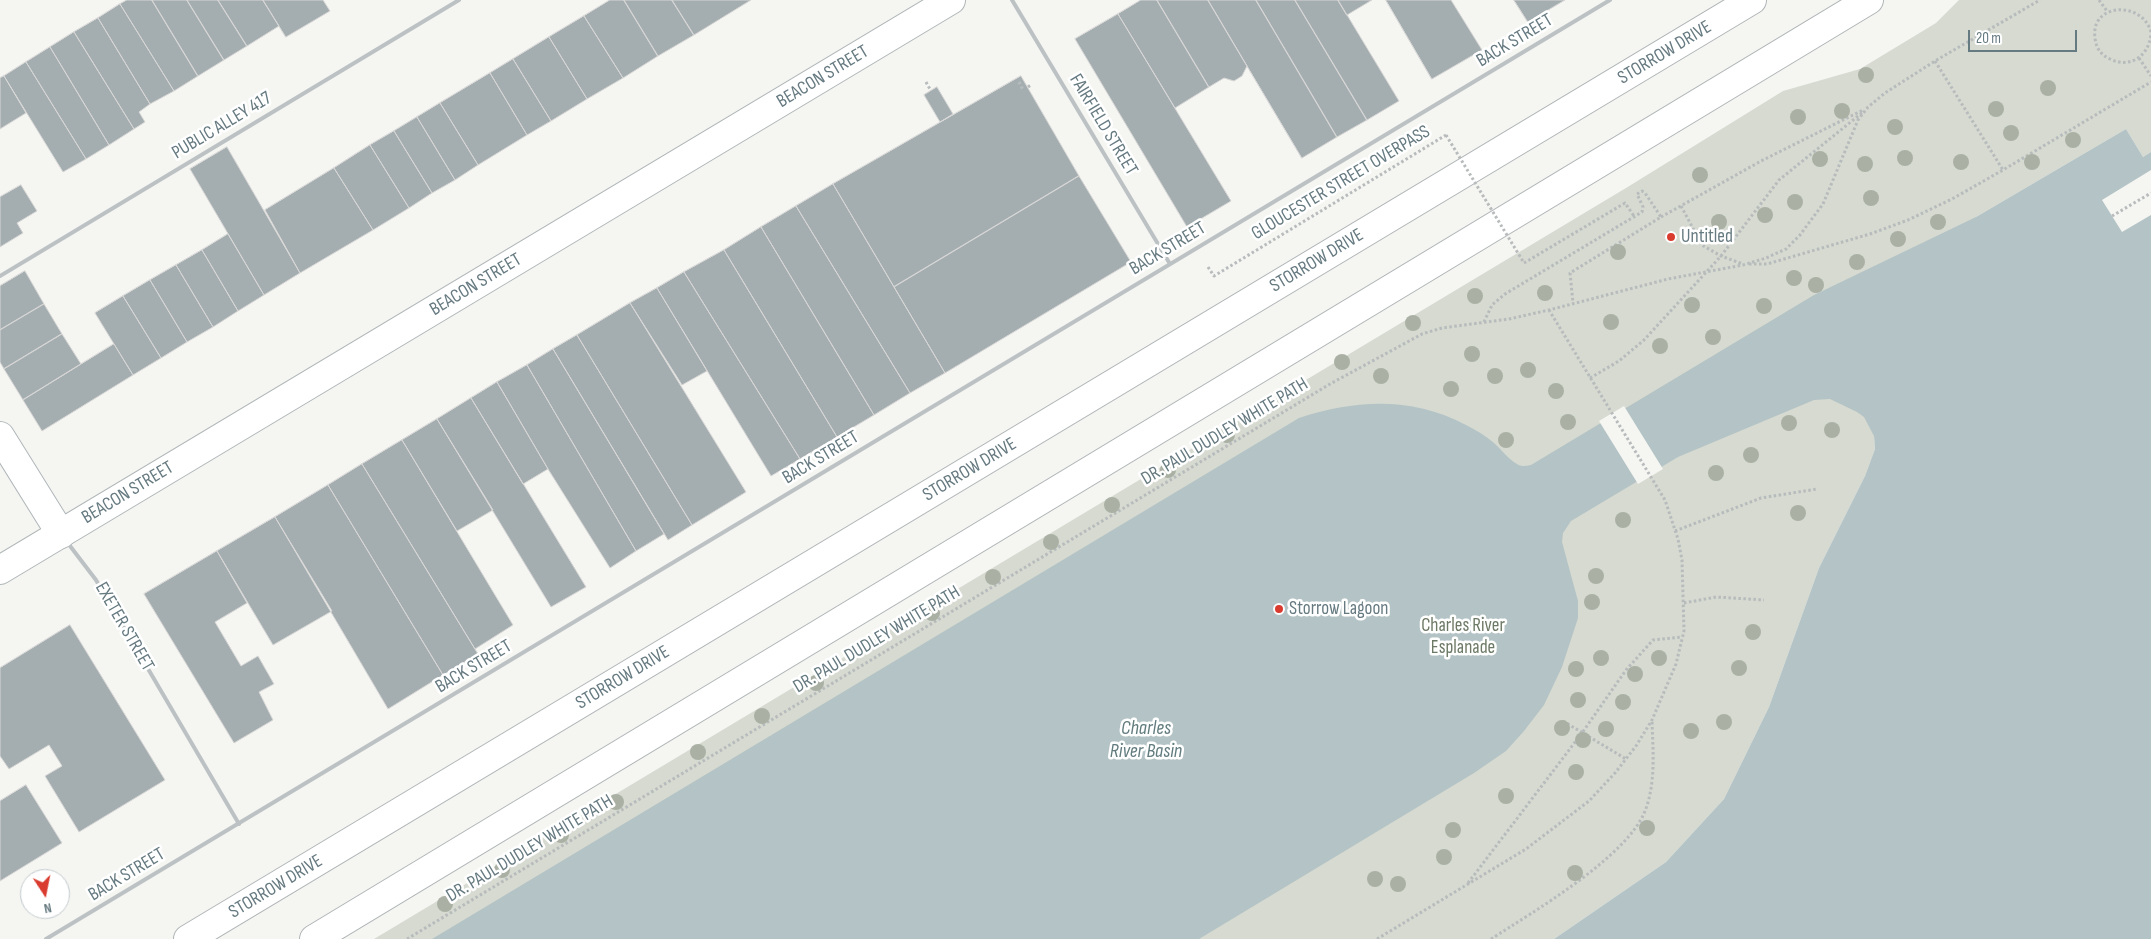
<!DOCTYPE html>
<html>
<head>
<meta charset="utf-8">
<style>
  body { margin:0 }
  #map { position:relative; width:2151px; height:939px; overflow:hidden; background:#f5f5f2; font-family:"Sofia Sans Condensed",sans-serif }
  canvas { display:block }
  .north { position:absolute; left:20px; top:869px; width:50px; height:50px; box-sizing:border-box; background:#fff; border:1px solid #c2cacd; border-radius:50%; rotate:169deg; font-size:14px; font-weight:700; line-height:20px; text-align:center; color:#667a81 }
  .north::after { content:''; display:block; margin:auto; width:18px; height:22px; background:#d93b2f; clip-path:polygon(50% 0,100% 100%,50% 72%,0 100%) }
  .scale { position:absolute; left:1968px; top:30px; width:109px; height:22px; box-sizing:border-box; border:2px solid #667a81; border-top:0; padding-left:6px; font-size:15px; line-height:18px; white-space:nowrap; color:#667a81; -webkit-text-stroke:4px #fff; paint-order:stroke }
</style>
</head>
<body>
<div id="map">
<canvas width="2151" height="939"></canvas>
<div class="north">N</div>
<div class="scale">20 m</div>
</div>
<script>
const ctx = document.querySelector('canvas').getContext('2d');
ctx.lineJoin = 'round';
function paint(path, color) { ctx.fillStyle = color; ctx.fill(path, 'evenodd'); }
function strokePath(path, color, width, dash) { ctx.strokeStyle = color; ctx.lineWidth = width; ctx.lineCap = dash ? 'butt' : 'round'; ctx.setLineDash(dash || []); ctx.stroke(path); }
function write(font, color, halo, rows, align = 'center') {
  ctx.font = font + ' "Sofia Sans Condensed",sans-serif'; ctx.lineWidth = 5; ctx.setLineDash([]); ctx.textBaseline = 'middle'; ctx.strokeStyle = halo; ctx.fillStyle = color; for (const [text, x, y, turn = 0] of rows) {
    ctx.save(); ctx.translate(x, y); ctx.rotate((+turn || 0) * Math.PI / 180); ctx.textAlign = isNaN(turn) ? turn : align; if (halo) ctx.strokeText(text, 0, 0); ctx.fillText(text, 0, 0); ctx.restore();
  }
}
paint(new Path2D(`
  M1959,0H2151V152L2143,157L2126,129L1976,217L1874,436L1875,449L1865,476L1819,568L1769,707L1724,799L1666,862L1554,939H374L1626,188L1783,91L1860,69L1936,23Z`), '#d6dad1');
paint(new Path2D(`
  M2126,129L2143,157L2151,152V939H1554L1666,862L1724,799L1769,707L1819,568L1865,476L1875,449L1874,436L1864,417L1857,412L1830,399L1814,400L1678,457L1571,521L1563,533L1562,542L1578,601V618L1562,667L1544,705L1524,731L1506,751L1474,773L1199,939H432L1299,418C1355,400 1411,396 1466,425C1476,430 1486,436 1494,443C1502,450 1508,459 1517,464C1521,467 1526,466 1531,465L1814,295L1976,217Z`), '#b4c3c5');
paint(new Path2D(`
  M2151,170V215L2122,232L2102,200Z
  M1624,406L1663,469L1638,484L1599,421Z`), '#f5f5f2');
const building = new Path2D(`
  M127,0H152L198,76L174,91L120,4Z
  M152,0H187L224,60L198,76Z
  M187,0H218L247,46L224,60Z
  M218,0H263L279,26L247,46Z
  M263,0H323L330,11L286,37Z
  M610,0H624L658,56L623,78L584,16Z
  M624,0H672L694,35L658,56Z
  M672,0H751L694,35Z
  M1141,0H1157L1209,87L1175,108L1118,14Z
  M1157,0H1208L1247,66L1242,76L1234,81L1224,78L1209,87Z
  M1208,0H1256L1337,137L1302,158Z
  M1256,0H1295L1367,120L1337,137Z
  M1295,0H1338L1399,101L1367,120Z
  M1338,0H1372L1347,15Z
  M1386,0H1451L1482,50L1432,79Z
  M1514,0H1565L1528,22Z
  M120,4L174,91L150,104L98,18Z
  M1118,14L1231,201L1187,227L1075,39Z
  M584,16L623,78L587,99L549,37Z
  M98,18L150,104L139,112L145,122L134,129L74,32Z
  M74,32L134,129L109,145L50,47Z
  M549,37L587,99L551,121L513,59Z
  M50,47L109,145L86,159L26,62Z
  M513,59L551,121L527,135L490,73Z
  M26,62L86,159L63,172L4,76Z
  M490,73L527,135L478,165L440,103Z
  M4,76L26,113L0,129V78Z
  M1021,76L1079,176L894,287L833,184Z
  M937,87L953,114L940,122L924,95Z
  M440,103L478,165L455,180L417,117Z
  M417,117L455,180L432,193L394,131Z
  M394,131L432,193L409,208L370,145Z
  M370,145L409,208L373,230L334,168Z
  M227,147L300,273L264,295L190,169Z
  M334,168L373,230L300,273L265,210Z
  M1079,176L1131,262L945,373L894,287Z
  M833,184L945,373L910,393L796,206Z
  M21,185L37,211L17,223L23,233L0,247V197Z
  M796,206L910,393L874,415L761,227Z
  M761,227L874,415L837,437L724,250Z
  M228,234L264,295L238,311L202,250Z
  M202,250L238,311L213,327L176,265Z
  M724,250L837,437L800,459L684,272Z
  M176,265L213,327L187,342L150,280Z
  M25,271L44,304L0,330V286Z
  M684,272L800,459L771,476L657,288Z
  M150,280L187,342L161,358L123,296Z
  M657,288L707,371L682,385L630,303Z
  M123,296L161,358L133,375L95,313Z
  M630,303L746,492L692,525L577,335Z
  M44,304L62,334L4,369L0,362V330Z
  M62,334L81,364L23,400L4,369Z
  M577,335L692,525L668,540L553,349Z
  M114,344L133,375L42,431L23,400Z
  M553,349L664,534L636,551L527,365Z
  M527,365L636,551L610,568L548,469L497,382Z
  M497,382L548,469L523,484L471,398Z
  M471,398L586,587L551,607L437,419Z
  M437,419L493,510L457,531L402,440Z
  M402,440L513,625L475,649L362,464Z
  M362,464L478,654L443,675L328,485Z
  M328,485L443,675L388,709L275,517Z
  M275,517L332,611L273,645L217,551Z
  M217,551L247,603L215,622L241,666L258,656L274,684L259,692L273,720L234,743L144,594Z
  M70,625L165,780L79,832L45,776L62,766L49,745L9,769L0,756V668Z
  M26,785L62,843L0,881V801Z`);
paint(building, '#a4aeb1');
strokePath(building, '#d7d6d5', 1);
const secondary = new Path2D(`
  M0,436L61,534`);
const primary = new Path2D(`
  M0,570L951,0`);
const motorway = new Path2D(`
  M188,939L1752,0
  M314,939L1869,0`);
strokePath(secondary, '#afb6b9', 30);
strokePath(primary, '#b0b6b8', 30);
strokePath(motorway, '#b0b5b7', 30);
strokePath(new Path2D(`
  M2099,0L2107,11
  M2151,32C2142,0 2090,3 2095,38C2096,48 2101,55 2110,59C2130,69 2149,56 2151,34
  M2139,58L2151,76
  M1935,61L2003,170
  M926,82L931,91
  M1019,82L1023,90
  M1028,87L1032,84
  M1681,206L1702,245L1721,256L1743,264
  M2112,216L2151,193
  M1661,217L1761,161L1863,110
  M1524,263L1625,203L1634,216
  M1749,264H1767L1870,234L1908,220L1952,199L2003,170L2151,82
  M1208,267L1214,276L1446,135
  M1484,322L1492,305L1505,294L1642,212L1643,207L1637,194L1642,191L1645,193L1661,217L1570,273L1573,303
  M1590,378L1619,361L1644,340L1721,256L1779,180L1863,112
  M1675,531L1761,498L1817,489
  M1684,603L1716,597L1764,600
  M1563,721L1626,759
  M1468,883L1582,733L1626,670L1653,640L1682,637
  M407,939L1330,384L1422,334L1442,328L1509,319L1549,310L1668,279L1743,265L1766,258L1786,249L1800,235L1823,204L1858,120L1868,107L1885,93L1935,61L2040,0
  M1377,939L1526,849L1589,801L1615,773L1636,746L1652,720L1676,664L1684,631L1682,560L1678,539L1665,500L1549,310
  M1491,939C1533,912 1627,857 1645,811C1656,783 1653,751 1652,721`), '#b7bbbc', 3, [2.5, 2.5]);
strokePath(new Path2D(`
  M1012,0L1170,264
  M0,276L459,0
  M67,542L96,580L239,824
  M46,939L1610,0`), '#bcc2c4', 4);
strokePath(secondary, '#fff', 28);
strokePath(primary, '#fff', 28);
strokePath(motorway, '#fff', 28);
strokePath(new Path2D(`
  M1446,135L1524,263`), '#b7bbbc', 3, [2.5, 2.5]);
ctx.fillStyle = '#aab1a4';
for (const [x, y] of [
  [1866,75],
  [2048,88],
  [1996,109],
  [1842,111],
  [1798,117],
  [1895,127],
  [2011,133],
  [2073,140],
  [1905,158],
  [1820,159],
  [1961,162],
  [2032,162],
  [1865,164],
  [1700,175],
  [1871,198],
  [1795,202],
  [1765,215],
  [1719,222],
  [1938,222],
  [1898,239],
  [1618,252],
  [1857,262],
  [1794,278],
  [1816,285],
  [1545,293],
  [1475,296],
  [1692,305],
  [1764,306],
  [1611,322],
  [1413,323],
  [1713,337],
  [1660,346],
  [1472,354],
  [1342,362],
  [1528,370],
  [1381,376],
  [1495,376],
  [1451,389],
  [1556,391],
  [1568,422],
  [1789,423],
  [1832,430],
  [1227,435],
  [1506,440],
  [1751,455],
  [1168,470],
  [1716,473],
  [1112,505],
  [1798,513],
  [1623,520],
  [1051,542],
  [1596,576],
  [993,577],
  [1592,602],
  [932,613],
  [1753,632],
  [1601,658],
  [1659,658],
  [1739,668],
  [1576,669],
  [1635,674],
  [816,683],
  [1578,700],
  [1623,702],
  [762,716],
  [1724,722],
  [1562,728],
  [1606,729],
  [1691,731],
  [1583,740],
  [698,752],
  [1576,772],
  [1506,796],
  [616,802],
  [1647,828],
  [1453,830],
  [561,835],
  [1444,857],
  [502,870],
  [1575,873],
  [1375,879],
  [1398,884],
  [445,904]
]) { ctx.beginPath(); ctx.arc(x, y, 8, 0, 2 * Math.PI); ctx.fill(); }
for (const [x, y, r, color] of [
  [1671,237,5,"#d93b2f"],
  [1279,609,5,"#d93b2f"]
]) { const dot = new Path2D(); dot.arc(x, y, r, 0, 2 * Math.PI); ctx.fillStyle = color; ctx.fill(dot); strokePath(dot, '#fff', 2); }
write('19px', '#667a81', '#fff', [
  ["BACK STREET",1515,41,-31],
  ["STORROW DRIVE",1665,53,-31],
  ["BEACON STREET",823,77,-31],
  ["FAIRFIELD STREET",1103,125,59],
  ["PUBLIC ALLEY 417",222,126,-31],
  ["GLOUCESTER STREET OVERPASS",1341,183,-31],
  ["BACK STREET",1168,249,-31],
  ["STORROW DRIVE",1317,261,-31],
  ["BEACON STREET",476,285,-31],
  ["DR. PAUL DUDLEY WHITE PATH",1225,432,-31],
  ["BACK STREET",821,458,-31],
  ["STORROW DRIVE",970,470,-31],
  ["BEACON STREET",128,493,-31],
  ["EXETER STREET",124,627,60],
  ["DR. PAUL DUDLEY WHITE PATH",877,640,-31],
  ["BACK STREET",474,667,-31],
  ["STORROW DRIVE",623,678,-31],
  ["DR. PAUL DUDLEY WHITE PATH",530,849,-31],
  ["BACK STREET",127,875,-31],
  ["STORROW DRIVE",276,887,-31]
]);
write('19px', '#667a81', '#fff', [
  ["Untitled",1681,237],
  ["Storrow Lagoon",1289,609]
], 'left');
write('19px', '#6c7964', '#fff', [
  ["Charles River",1463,626],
  ["Esplanade",1463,648]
]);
write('italic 20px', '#627b7e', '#fff', [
  ["Charles",1146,729],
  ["River Basin",1146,752]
]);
</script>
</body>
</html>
